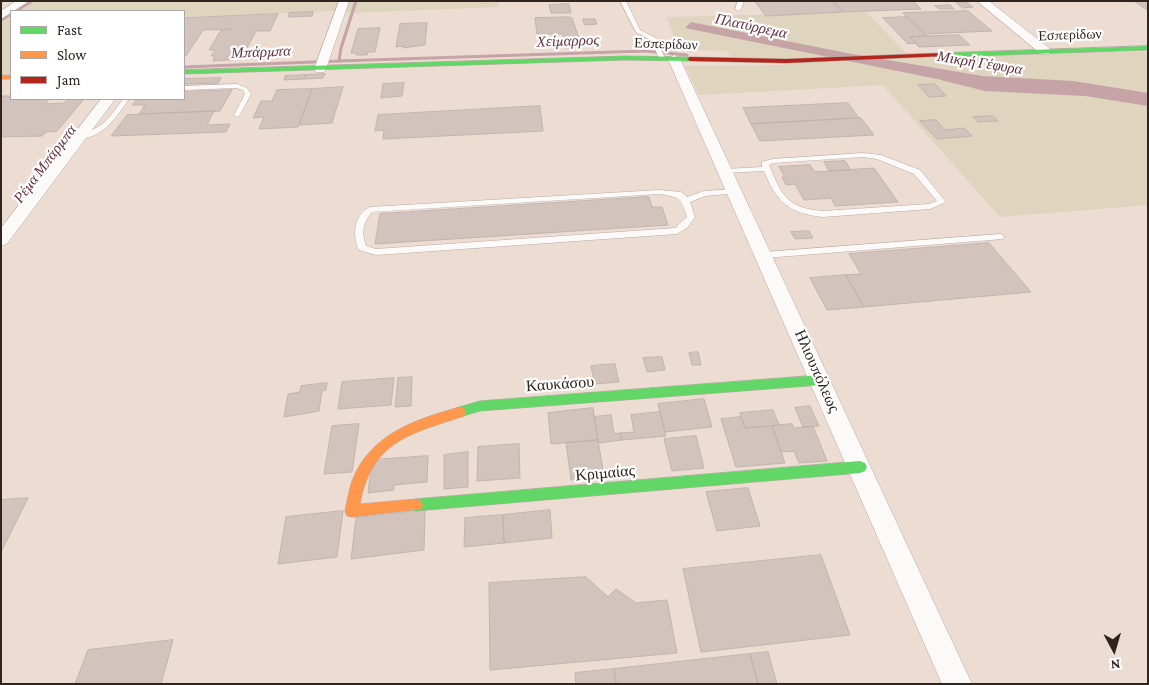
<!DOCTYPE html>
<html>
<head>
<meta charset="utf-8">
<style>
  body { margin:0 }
  #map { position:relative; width:1149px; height:685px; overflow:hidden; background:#ecdcd2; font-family:"Crimson Pro",serif }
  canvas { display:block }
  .frame { position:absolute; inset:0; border:2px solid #2f241e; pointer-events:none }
  .legend { position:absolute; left:10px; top:10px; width:175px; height:90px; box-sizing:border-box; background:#fff; border:1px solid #aca7a5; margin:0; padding:6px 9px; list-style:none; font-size:15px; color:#2f241e }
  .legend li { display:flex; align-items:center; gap:10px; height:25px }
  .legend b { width:25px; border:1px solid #aca7a5 }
  .north { position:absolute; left:1089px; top:625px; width:50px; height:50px; -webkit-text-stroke:4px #fff; paint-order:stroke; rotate:174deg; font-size:14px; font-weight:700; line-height:20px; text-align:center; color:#2f241e }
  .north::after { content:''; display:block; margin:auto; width:18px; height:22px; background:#2f241e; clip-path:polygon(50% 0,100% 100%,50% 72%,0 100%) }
</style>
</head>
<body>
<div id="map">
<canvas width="1149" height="685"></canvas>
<div class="frame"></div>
<ul class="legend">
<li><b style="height:6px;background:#63d668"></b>Fast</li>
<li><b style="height:6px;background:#ff974d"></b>Slow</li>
<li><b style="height:6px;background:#b3261e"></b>Jam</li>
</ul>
<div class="north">N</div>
</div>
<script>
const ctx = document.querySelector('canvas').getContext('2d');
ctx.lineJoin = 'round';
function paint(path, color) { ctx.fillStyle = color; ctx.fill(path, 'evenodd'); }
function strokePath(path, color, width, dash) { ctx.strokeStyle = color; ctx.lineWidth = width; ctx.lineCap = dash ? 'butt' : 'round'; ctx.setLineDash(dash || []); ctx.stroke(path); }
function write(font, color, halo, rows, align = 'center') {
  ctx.font = font + ' "Crimson Pro",serif'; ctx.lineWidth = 4.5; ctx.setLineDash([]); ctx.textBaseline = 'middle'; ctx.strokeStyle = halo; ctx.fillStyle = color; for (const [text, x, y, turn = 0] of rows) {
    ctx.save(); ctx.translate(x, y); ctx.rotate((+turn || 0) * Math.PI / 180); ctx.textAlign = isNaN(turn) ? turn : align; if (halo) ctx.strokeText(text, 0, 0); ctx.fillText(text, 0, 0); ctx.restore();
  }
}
paint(new Path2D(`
  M30,1H338L335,11L184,17V11H14Z
  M349,1H498V7L346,13Z
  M866,12L906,53L1148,52V205L1000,217L883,85L699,95L685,66L790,65L732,59L727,51L678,49L667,17Z
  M11,13V73L1,74V20Z`), '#dfd4be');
paint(new Path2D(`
  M691,22L847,53L982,76L1073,81L1148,93V106L1085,96L985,91L937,79L685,28Z`), '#c5a3a7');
strokePath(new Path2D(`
  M356,1L341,48L339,61L645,51L687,55
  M16,11L32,1
  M1,20L11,14
  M184,67L339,61`), '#c5a3a7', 3);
const building = new Path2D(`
  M755,1H833L843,12L766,16Z
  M833,1H913L921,9L843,12Z
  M1134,1H1148V10Z
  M956,2H966L973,7L963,8Z
  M569,4L571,13H551L549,5Z
  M950,5L954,9H939L935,6Z
  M968,11L992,31L925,34L903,13Z
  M313,12L312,16L288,17L289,13Z
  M278,14L270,31H256L241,59L213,61L215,56H211L215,50H209L221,30L231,29L203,30L186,56H184V21L186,18Z
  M569,17L572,18L582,47L566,48L563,34H537L535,18Z
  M907,17L927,36L910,37L916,43L908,44L883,18Z
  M583,19H595L597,24L585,25Z
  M427,23L425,45L403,48L405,46L396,47L400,24Z
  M380,28L375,52H368L367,55H356L357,53H351L358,29Z
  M959,35L970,45L919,47L910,37Z
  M325,74L323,78L304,79L305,75Z
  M305,75L304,79L284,80L285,76Z
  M221,78L218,83L184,84V79Z
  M404,83L402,96L381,98L383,84Z
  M935,84L946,96L929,97L918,85Z
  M343,87L332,123L299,125L312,89Z
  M312,89L298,127L259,129L264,117L253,118L261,101H272L277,90Z
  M232,90L220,111L139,114L145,105H132L137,99H184V92Z
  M1,96H11V99H49L45,104L64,103L68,99H84L57,131L46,132L42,136L1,137Z
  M848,103L859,118L751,124L743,108Z
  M540,106L543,131L383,139L384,130L375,131L378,115Z
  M214,111L207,125L230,124L226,132L111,136L127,115Z
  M993,116L998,121L978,122L973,117Z
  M861,118L874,135L760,141L751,124Z
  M936,120L945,130L964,128L972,136L937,139L920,121Z
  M845,161L851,170L829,171L824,162Z
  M810,165L815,172L874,168L898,202L835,206L831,198L804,200L795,184L786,185L782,177H785L779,167Z
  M649,197L652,207H662L668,225L375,244L380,214Z
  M809,231L813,238L795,239L791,232Z
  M989,243L1031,292L864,307L846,275L861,274L849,254Z
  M846,275L864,307L827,310L810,278Z
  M698,352L701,365H692L689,353Z
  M662,357L665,370L647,372L643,358Z
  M615,364L619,382L595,384L591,366Z
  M412,377L411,406L395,407L398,378Z
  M394,378L391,405L338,409L342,382Z
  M327,383L326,390L322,391L319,411L284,417L288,394L300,392L301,386Z
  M704,399L712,427L665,432L658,404Z
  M810,406L819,426L803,427L795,408Z
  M593,408L598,440L551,444L548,413Z
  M773,410L779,425L745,428L740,413Z
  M660,412L666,436L622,440L620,433L634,432L631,415Z
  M611,415L614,434L620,433L622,440L598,443L594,417Z
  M741,417L745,428L772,426L785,463L736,467L721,419Z
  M359,424L352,472L324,474L332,426Z
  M792,424L794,428L813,426L827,461L799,463L794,451L781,452L772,426Z
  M696,436L704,468L672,471L664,439Z
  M598,440L604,476L571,480L566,443Z
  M519,444L520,478L477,481L478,447Z
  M468,452V487L444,489V455Z
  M428,456L427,482L394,485V490L368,493L372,460Z
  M748,488L760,526L717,531L706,492Z
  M28,498L1,552V500Z
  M425,510L424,550L351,559L356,518Z
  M550,510L552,538L504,543L503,515Z
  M343,511L337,557L278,564L286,517Z
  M503,515L504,543L464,547L465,518Z
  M821,555L850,635L701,652L683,569Z
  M586,577L608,597L616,589L636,603L667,600L677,653L490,670L489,583Z
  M173,640L161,684H75L88,650Z
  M768,652L777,684H758L750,654Z
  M750,654L758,684H616L614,669Z
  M614,669L616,684H576L575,673Z`);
paint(building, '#d2c3bd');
strokePath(building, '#c1b4ae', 1);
const lane = new Path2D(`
  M620,1H626L640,30L656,38L665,58L664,59L659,58L651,40L636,32Z
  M738,1H744L741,9L738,11L735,9Z
  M237,84L247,88L251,94L240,115L237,117L234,115L245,94L243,90L236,88L184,90V86Z
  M123,99H129C116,117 103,140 77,138V134C104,129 108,119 123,99Z
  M863,153L881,155L920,170L946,202L930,209L823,217C789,213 777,203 764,171L726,173L722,171L726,169L762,167V162L772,159ZM863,157L877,159L914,174L937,201L929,204L823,211C787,208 782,196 769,165L773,163Z
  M735,189H738V193L705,196L690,202L695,217L688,227L677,234L376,255L359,250C352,236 354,214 370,207L659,190L681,192L687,197L704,191ZM659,194C679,197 681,197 687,217L675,228L376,249L366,246C361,233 363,222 372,212Z
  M1000,234L1003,235L1004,237L1003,239L765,258L761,255L765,252Z`);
const street = new Path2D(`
  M16,1H29L1,19V11Z
  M339,1H349L326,69L324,72H316L314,69Z
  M977,1H989L1049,48L1051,51L1049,54H1041Z
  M674,55L680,59L972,684H942L668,59Z
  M101,99H115L7,244L1,246V228Z`);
const fast = new Path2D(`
  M1148,46V50L943,57L940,55L943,53Z
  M625,56L690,57L693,59L690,61L625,60L184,74V70Z
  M821,375L825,377L827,380L825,383L821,385L480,411L460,417L456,416L454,412L456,408L480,401Z
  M860,461L865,463L867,467L865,471L860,473L416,511L411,509L409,505L411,501L416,499Z`);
const slow = new Path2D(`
  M1,75H11V79H1Z
  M460,407L464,408L466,412L464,416C411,434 372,440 360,504L416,499L421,501L423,505L421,509L352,517L347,516L345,511C347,501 349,490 352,481C370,434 416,419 460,407Z`);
const jam = new Path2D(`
  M943,53L945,54V56L786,63L690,61L687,59L690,57L786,59Z`);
strokePath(lane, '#b7aba4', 1);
strokePath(street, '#b7aba4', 1);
strokePath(fast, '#b7aba4', 1);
strokePath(slow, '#b7aba4', 1);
strokePath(jam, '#b7aba4', 1);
paint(lane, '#fcfaf8');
paint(street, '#fcfaf8');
paint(fast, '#63d668');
paint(slow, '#ff974d');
paint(jam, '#b3261e');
write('14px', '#2f241e', '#fff', [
  ["Εσπερίδων",1070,35,-2],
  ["Εσπερίδων",666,44,2]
]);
write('italic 15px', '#652e3d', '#fff', [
  ["Πλατύρρεμα",751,26,12],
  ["Χείμαρρος",568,41,-2],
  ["Μπάρμπα",261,52,-2],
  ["Μικρή Γέφυρα",980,63,9],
  ["Ρέμα Μπάρμπα",45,164,-53]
]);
write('16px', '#2f241e', '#fff', [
  ["Ηλιουπόλεως",817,371,66],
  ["Καυκάσου",560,384,-4],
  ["Κριμαίας",605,473,-5]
]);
</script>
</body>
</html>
